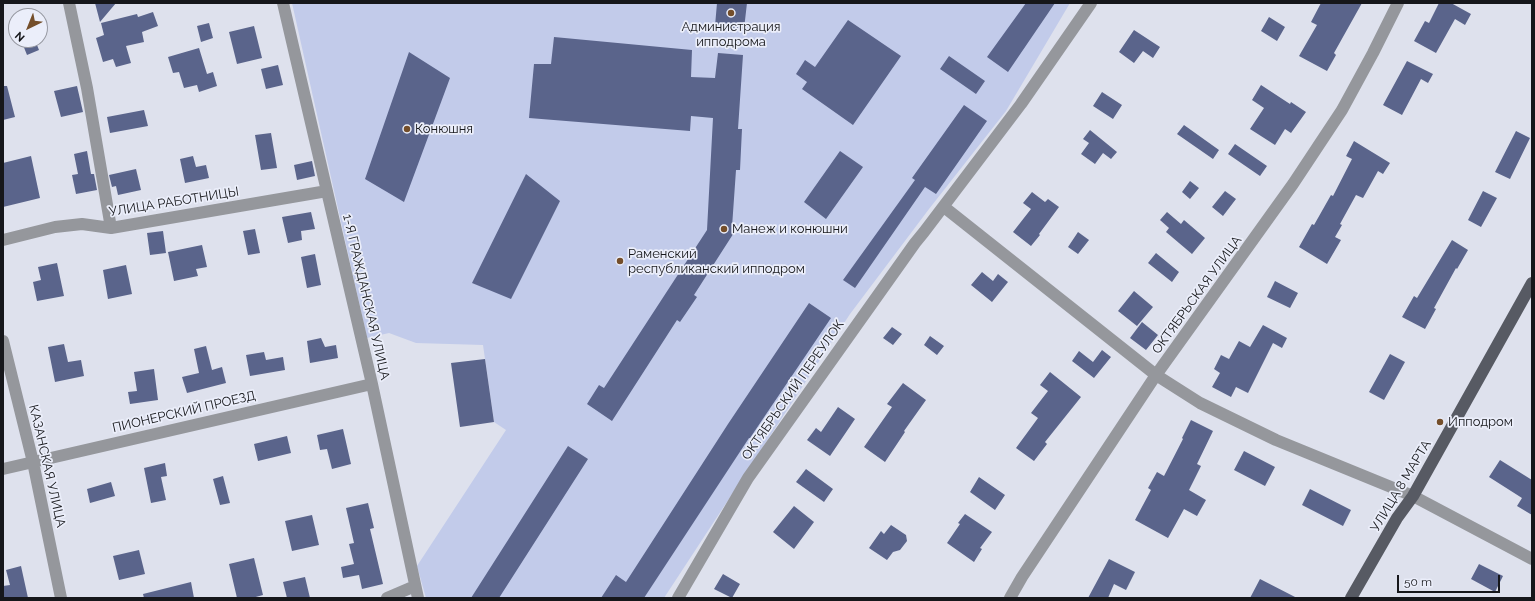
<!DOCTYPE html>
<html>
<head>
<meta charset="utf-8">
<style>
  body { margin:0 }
  #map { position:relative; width:1535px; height:601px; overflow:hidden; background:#dee1ed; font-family:Raleway,sans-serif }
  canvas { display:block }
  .frame { position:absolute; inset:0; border:4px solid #16171b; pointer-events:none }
  .north { position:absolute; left:8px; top:8px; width:40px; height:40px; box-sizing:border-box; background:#ebeefa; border:1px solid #9698a1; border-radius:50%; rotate:223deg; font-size:11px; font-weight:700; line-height:16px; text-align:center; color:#16171b }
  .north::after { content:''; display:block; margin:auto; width:14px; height:18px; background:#744e2a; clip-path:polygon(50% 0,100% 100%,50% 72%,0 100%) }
  .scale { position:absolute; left:1397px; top:575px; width:103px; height:18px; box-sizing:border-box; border:2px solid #16171b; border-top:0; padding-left:5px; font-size:12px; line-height:14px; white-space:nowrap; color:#16171b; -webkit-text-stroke:3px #ebeefa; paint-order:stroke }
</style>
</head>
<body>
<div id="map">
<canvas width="1535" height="601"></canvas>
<div class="frame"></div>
<div class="north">N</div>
<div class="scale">50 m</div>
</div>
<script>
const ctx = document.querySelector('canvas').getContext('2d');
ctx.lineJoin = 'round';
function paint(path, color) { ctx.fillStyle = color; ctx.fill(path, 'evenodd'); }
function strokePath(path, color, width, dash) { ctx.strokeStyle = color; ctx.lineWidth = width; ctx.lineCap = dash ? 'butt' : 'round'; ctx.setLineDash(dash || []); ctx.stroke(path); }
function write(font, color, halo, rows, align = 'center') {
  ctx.font = font + ' Raleway,sans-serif'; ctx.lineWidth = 3.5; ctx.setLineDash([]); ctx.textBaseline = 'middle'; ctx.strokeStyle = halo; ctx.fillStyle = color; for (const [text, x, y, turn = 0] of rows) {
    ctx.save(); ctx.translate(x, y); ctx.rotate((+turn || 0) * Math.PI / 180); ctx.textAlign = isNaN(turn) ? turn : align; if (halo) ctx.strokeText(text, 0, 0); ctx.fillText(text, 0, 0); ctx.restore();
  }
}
paint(new Path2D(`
  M292,3H1070L1006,111L929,209L850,314L664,598H426L417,566L506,430L494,422L483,345L416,343L389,333L367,338Z`), '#c2cbea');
paint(new Path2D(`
  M95,3H116L100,22Z
  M717,3H747L744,29L715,26Z
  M1026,3H1055L1008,72L987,57Z
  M1321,3H1362L1334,53L1336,55L1327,71L1299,56L1317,25L1311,22Z
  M1439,3H1451L1471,14L1465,25L1455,19L1436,53L1414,41L1425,21L1429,23Z
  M153,12L158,26L142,32L144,42L126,46L131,63L116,67L113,59L103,62L96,38L104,35L101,23L137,14L138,17Z
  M1269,17L1285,27L1277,41L1261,31Z
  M848,20L901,56L853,125L802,89L807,82L796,74L805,60L815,67Z
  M209,23L213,38L201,42L197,26Z
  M254,26L262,58L237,64L229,32Z
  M1134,30L1160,47L1153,58L1143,51L1134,63L1119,52Z
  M554,37L692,50L691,77L715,78L718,53L743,55L738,129H742L740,170H736L732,227L737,228L694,295L697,297L680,322L677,320L612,421L587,404L599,385L604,388L707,230L713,118L691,116L690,131L529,118L534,64H551Z
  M21,40H35L39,50L27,55Z
  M199,48L207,74L213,72L217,86L199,92L197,85L184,88L179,72L173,73L168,57Z
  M409,52L450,78L404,202L365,179Z
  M949,56L985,81L976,94L940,69Z
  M1407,61L1433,74L1428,83L1421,79L1402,115L1383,105Z
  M278,65L283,85L266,89L261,69Z
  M1261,85L1290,104L1291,102L1306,112L1291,133L1285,129L1275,145L1250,129L1264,108L1252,100Z
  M3,86H7L15,117L3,120Z
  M77,86L83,112L61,117L54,91Z
  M1102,92L1122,105L1113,119L1093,106Z
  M964,105L987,121L936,194L925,187L855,288L843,280L915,180L912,178Z
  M144,110L148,126L110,133L107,117Z
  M1184,125L1219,150L1213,159L1177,134Z
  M1090,130L1117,152L1111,159L1103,153L1095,164L1081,154L1089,143L1083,139Z
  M1516,131L1530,138L1510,179L1495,172Z
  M271,133L277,168L261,170L255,135Z
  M1354,141L1390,163L1383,174L1378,171L1363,198L1356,195L1340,224L1342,225L1335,237L1341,240L1327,264L1299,247L1312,224L1314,225L1331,195L1333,196L1352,159L1346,156Z
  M1235,144L1267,166L1260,176L1228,154Z
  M87,151L91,174H94L97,190L76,194L72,175L78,174L74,154Z
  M840,151L863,167L826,219L804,202Z
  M31,156L40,198L3,207V163Z
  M193,156L196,167L206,165L209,178L185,183L180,159Z
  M312,161L315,176L297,180L294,165Z
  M136,169L141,190L118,195L116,186L112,187L109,175Z
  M526,174L560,201L511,299L472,283Z
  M1190,181L1199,188L1190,199L1182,192Z
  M1225,191L1236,199L1223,216L1212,207Z
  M1483,191L1497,198L1481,227L1468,220Z
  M1032,192L1045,202L1048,199L1059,207L1039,234L1040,235L1031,246L1013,232L1031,209L1023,203Z
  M311,212L315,229L301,231L302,240L288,243L282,217Z
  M1167,212L1181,224L1184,220L1205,238L1192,254L1166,232L1169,228L1160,220Z
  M255,229L260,253L248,255L243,231Z
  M163,231L166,253L150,255L147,233Z
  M1078,232L1089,240L1078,254L1068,247Z
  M1452,240L1468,250L1457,269L1456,268L1434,308L1436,309L1425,329L1402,317L1414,296L1417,298Z
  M202,245L207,267L196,269L198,276L174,281L168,252Z
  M1156,253L1179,272L1172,282L1148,263Z
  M315,254L321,285L307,288L301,257Z
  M57,263L64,296L37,301L33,282L41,280L38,267Z
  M126,265L132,294L108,299L103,270Z
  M982,272L993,281L998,274L1008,282L992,302L971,285Z
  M1275,281L1298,293L1290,308L1267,297Z
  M1134,291L1153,307L1137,326L1118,311Z
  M809,303L831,318L750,438H749L644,598H601L616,575L626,582L728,424Z
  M1142,322L1158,335L1146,350L1130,338Z
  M1263,325L1287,338L1282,348L1273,343L1248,393L1236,387L1231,397L1212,387L1220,373L1214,369L1221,355L1229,359L1239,341L1250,347Z
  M892,327L902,334L893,345L883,338Z
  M930,336L944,346L937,355L924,345Z
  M321,338L325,347L336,345L338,358L310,363L307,341Z
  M64,344L68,362L81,360L84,376L55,382L48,347Z
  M206,346L212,370L222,367L226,383L187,393L182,377L199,373L194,349Z
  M1102,350L1111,357L1094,378L1072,361L1079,351L1093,362Z
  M264,352L266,360L283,357L285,370L250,376L246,355Z
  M1390,354L1405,362L1384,400L1369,392Z
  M485,359L494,422L460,427L451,363Z
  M154,369L158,400L130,404L128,392L137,391L134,372Z
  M1050,372L1081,397L1045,442L1047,444L1034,461L1016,448L1038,418L1031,413L1048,391L1040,385Z
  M903,383L926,400L904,431L905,432L885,462L864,447L892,407L887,404Z
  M838,407L855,419L830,456L807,440L816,428L821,432Z
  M1191,420L1213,431L1197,464L1201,466L1189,490L1206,500L1197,516L1184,509L1168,538L1135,520L1151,490L1148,488L1157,472L1164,476L1183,439L1182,438Z
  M343,429L351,464L332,469L327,449L320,450L317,435Z
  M287,436L291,453L258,461L254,444Z
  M568,446L588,459L499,598H471Z
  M1244,451L1275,467L1265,486L1234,470Z
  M1500,460L1532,480V515L1517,506L1522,498L1489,477Z
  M165,463L167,476L161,477L166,500L151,503L144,468Z
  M806,469L833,489L824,502L796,482Z
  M223,476L230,503L220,505L213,479Z
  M979,477L1005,495L995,510L970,492Z
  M111,482L115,496L90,503L87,489Z
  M1310,489L1351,510L1343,526L1302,505Z
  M368,503L374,528L370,529L383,584L362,589L359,575L343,578L341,567L354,564L349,544L354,543L346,508Z
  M794,506L814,522L794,549L773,532Z
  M965,514L992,532L980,548L982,549L974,562L947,543L960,524L958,523Z
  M312,515L319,545L292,551L285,521Z
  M891,525L906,535L907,541L900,550L893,552L887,560L869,548L881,531L884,534Z
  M139,550L145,574L119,580L113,556Z
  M254,558L263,595L252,598H237L229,564Z
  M1109,559L1135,572L1126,590L1114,584L1108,598H1088Z
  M1479,564L1503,576L1495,592L1471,579Z
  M21,566L28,598H3V586L10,585L6,570Z
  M723,574L740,584L732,598L714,589Z
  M305,577L310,598H287L283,582Z
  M1260,579L1297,598H1250Z
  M191,582L194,598H144L143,594Z`), '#5a648b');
strokePath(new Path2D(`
  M69,3L87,88L111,228
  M283,3L372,384L418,598
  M944,207L1156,375L1200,403L1276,440L1413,496L1532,559
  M3,240L55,227L82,224L111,228L327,191
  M3,341L33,462L61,598
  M3,469L372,384
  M387,598L415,586
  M678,598L748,478L915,243L924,232L1021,104L1091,3
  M1010,598L1022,577L1156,375L1293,184L1342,110L1373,53L1398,3`), '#95979c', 12);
strokePath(new Path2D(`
  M1351,598L1397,518L1413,496L1532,283`), '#575a63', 12);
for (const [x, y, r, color] of [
  [731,13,4,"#744e2a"],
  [407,129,4,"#744e2a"],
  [724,229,4,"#744e2a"],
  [620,261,4,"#744e2a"],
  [1440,422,4,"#744e2a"]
]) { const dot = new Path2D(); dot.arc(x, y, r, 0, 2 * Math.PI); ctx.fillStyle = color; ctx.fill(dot); strokePath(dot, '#ebeefa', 1.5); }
write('13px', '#16171b', '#ebeefa', [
  ["Администрация",731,27,"center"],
  ["ипподрома",731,42,"center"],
  ["Конюшня",415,129],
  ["Манеж и конюшни",732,229],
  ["Раменский",628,254],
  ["республиканский ипподром",628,269],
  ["Ипподром",1448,422]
], 'left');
write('13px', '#16171b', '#ebeefa', [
  ["УЛИЦА РАБОТНИЦЫ",174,202,-9],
  ["ОКТЯБРЬСКАЯ УЛИЦА",1197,295,-54],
  ["1-Я ГРАЖДАНСКАЯ УЛИЦА",366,297,77],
  ["ОКТЯБРЬСКИЙ ПЕРЕУЛОК",793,390,-55],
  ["ПИОНЕРСКИЙ ПРОЕЗД",184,412,-13],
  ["КАЗАНСКАЯ УЛИЦА",47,466,77],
  ["УЛИЦА 8 МАРТА",1401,486,-59]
]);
</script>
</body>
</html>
